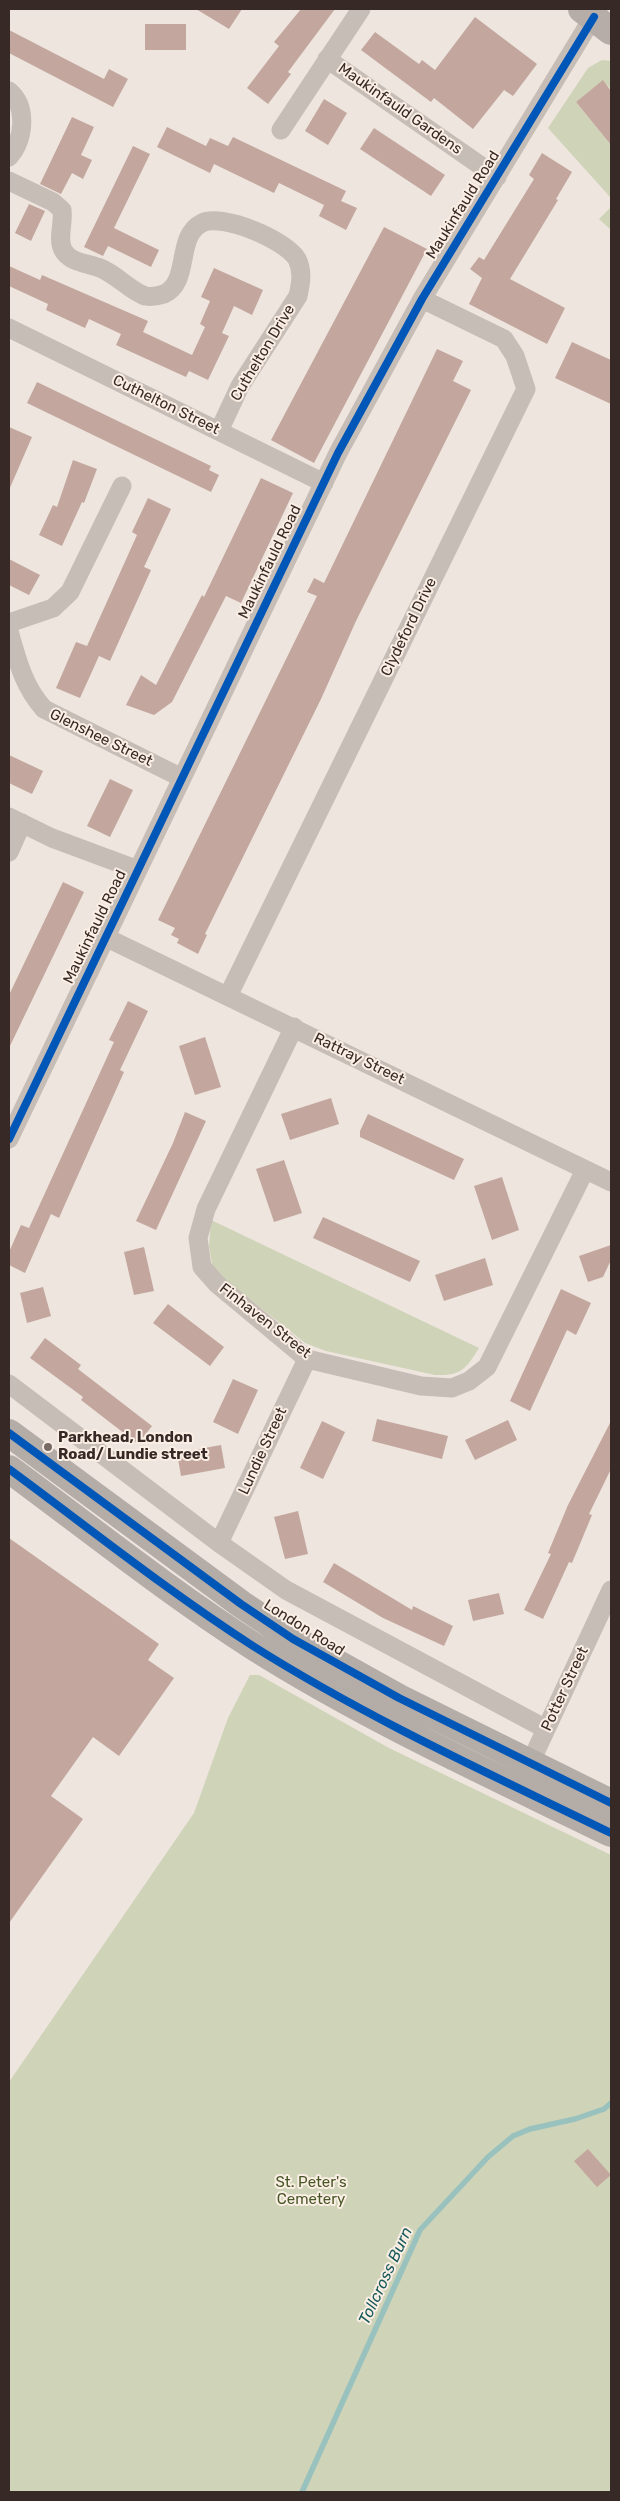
<!DOCTYPE html>
<html>
<head>
<meta charset="utf-8">
<style>
  body { margin:0 }
  #map { position:relative; width:620px; height:2501px; overflow:hidden; background:#ede5de; font-family:Rubik,sans-serif }
  canvas { display:block }
  .frame { position:absolute; inset:0; border:10px solid #372a26; pointer-events:none }
</style>
</head>
<body>
<div id="map">
<canvas width="620" height="2501"></canvas>
<div class="frame"></div>
</div>
<script>
const ctx = document.querySelector('canvas').getContext('2d');
ctx.lineJoin = 'round';
function paint(path, color) { ctx.fillStyle = color; ctx.fill(path, 'evenodd'); }
function strokePath(path, color, width, dash) { ctx.strokeStyle = color; ctx.lineWidth = width; ctx.lineCap = dash ? 'butt' : 'round'; ctx.setLineDash(dash || []); ctx.stroke(path); }
function write(font, color, halo, rows, align = 'center') {
  ctx.font = font + ' Rubik,sans-serif'; ctx.lineWidth = 4; ctx.setLineDash([]); ctx.textBaseline = 'middle'; ctx.strokeStyle = halo; ctx.fillStyle = color; for (const [text, x, y, turn = 0] of rows) {
    ctx.save(); ctx.translate(x, y); ctx.rotate((+turn || 0) * Math.PI / 180); ctx.textAlign = isNaN(turn) ? turn : align; if (halo) ctx.strokeText(text, 0, 0); ctx.fillText(text, 0, 0); ctx.restore();
  }
}
paint(new Path2D(`
  M602,60L611,61V89L603,81L576,102L611,145V198L548,128L588,68Z
  M611,207V230L599,219Z
  M211,1220L479,1348C466,1369 461,1376 435,1375L326,1351L305,1343L213,1270L209,1246Z
  M250,1675H259L389,1748L611,1855V2492H9V2082L194,1813L228,1718Z`), '#cfd3b7');
strokePath(new Path2D(`
  M302,2492L420,2230L488,2157L513,2136L530,2129L575,2119L604,2109L611,2103`), '#99c2bf', 5.5);
paint(new Path2D(`
  M196,9H242L229,29Z
  M301,9H335L288,72L291,74L268,104L247,88L279,46L274,42Z
  M475,17L537,64L513,96L504,90L473,129L434,98L431,102L361,50L375,32L419,64L422,60L435,70Z
  M145,24H186V50H145Z
  M9,30L104,79L109,69L128,79L113,107L9,53Z
  M603,80L611,91V145L576,102Z
  M324,99L347,113L328,145L305,131Z
  M72,117L94,127L81,155L92,160L83,179L72,173L61,194L40,184Z
  M167,127L206,146L210,138L228,146L233,137L346,191L341,201L357,208L346,230L319,216L324,205L279,183L274,193L214,164L210,173L157,147Z
  M374,128L445,175L431,196L360,149Z
  M133,146L150,154L114,228L159,250L151,267L108,246L103,256L84,247Z
  M542,153L572,172L556,199L558,200L510,279L565,308L547,344L469,304L482,278L470,269L479,257L484,260L534,179L529,175Z
  M29,204L45,211L31,241L15,233Z
  M384,227L427,249L314,463L271,440Z
  M9,266L40,280L42,275L148,321L143,332L192,355L205,327L200,324L210,301L201,297L214,268L263,290L252,315L234,306L222,333L229,336L208,380L189,371L186,377L116,345L121,334L89,319L85,328L46,310L48,304L9,286Z
  M572,342L611,360V404L555,378Z
  M437,349L463,361L453,381L471,390L356,621L321,699L205,934L207,935L198,954L177,943L179,939L171,935L175,928L158,920L317,596L307,592L314,578L324,583Z
  M37,382L211,466L209,470L219,475L211,492L27,403Z
  M9,427L32,437L9,490Z
  M73,460L97,469L84,503L82,502L62,546L39,535L53,505L57,507Z
  M261,478L293,493L241,603L226,596L172,702L154,715L126,705L141,675L156,685L202,595L204,597Z
  M148,498L171,509L144,567L151,570L110,661L99,656L80,698L56,688L76,642L87,646L137,535L132,532Z
  M9,559L40,575L29,595L9,585Z
  M9,755L43,771L32,794L9,783Z
  M110,779L133,790L110,837L87,826Z
  M63,882L84,892L9,1048V995Z
  M128,1001L148,1011L120,1070L124,1072L66,1202L59,1218L51,1214L25,1273L9,1265V1252L21,1225L29,1228L114,1042L109,1040Z
  M205,1037L221,1087L195,1095L179,1046Z
  M331,1098L339,1124L290,1140L281,1114Z
  M185,1112L206,1121L156,1230L136,1221L173,1143Z
  M368,1114L464,1159L454,1180L360,1137V1131Z
  M284,1160L302,1213L274,1222L256,1169Z
  M502,1177L519,1230L492,1240L474,1186Z
  M323,1217L420,1261L410,1282L313,1238Z
  M611,1245V1260L603,1277L588,1282L579,1256Z
  M144,1247L154,1291L134,1295L124,1252Z
  M485,1258L493,1285L444,1301L435,1275Z
  M43,1287L51,1316L27,1323L20,1293Z
  M561,1289L591,1303L576,1335L567,1330L530,1411L510,1401Z
  M168,1304L224,1347L210,1366L153,1323Z
  M45,1338L81,1365L78,1369L152,1426L138,1444L81,1400L83,1397L30,1358Z
  M233,1379L258,1390L238,1434L213,1422Z
  M377,1419L448,1436L442,1459L372,1441Z
  M508,1420L517,1440L475,1460L465,1440Z
  M322,1421L345,1432L323,1479L300,1468Z
  M611,1421V1469L589,1514L592,1515L572,1563L569,1562L543,1619L524,1610L551,1554L548,1553L568,1505Z
  M221,1445L225,1468L181,1476L177,1453Z
  M298,1511L308,1554L285,1559L274,1517Z
  M9,1538L159,1644L148,1660L174,1678L119,1756L93,1737L51,1796L83,1819L9,1923Z
  M334,1563L412,1610L413,1606L453,1626L444,1646L383,1618L323,1582Z
  M499,1593L504,1614L473,1621L468,1600Z
  M588,2149L611,2175L597,2187L574,2161Z`), '#c3a79e');
strokePath(new Path2D(`
  M327,59L497,177
  M9,91C28,107 24,140 9,157
  M281,130L361,9
  M9,181L53,202L62,210C64,223 57,239 63,250C70,263 88,263 100,268C116,274 129,290 145,296C151,297 158,296 164,294C191,282 175,236 202,223C222,213 286,240 297,259C303,271 301,283 298,296L240,386L219,431
  M9,328L324,483
  M9,623L53,608L70,592L122,486
  M9,631C17,660 24,687 44,709L182,778
  M9,817L52,838L138,870
  M9,852L22,823
  M105,937L611,1182
  M228,996L526,389L515,356L504,339L422,299
  M294,1027L206,1209L198,1238L202,1267L217,1284L307,1359L421,1386L452,1388L469,1381L487,1367L585,1170
  M9,1139L338,453L422,299L598,9
  M9,1384L219,1543L286,1590L546,1729
  M219,1543L307,1359
  M526,1772L611,1590`), '#c6bdb7', 19);
strokePath(new Path2D(`
  M582,9L611,31`), '#b6ada8', 28);
strokePath(new Path2D(`
  M9,1433L241,1604L293,1639L399,1698L611,1803
  M9,1469C89,1528 169,1592 253,1646C367,1718 490,1774 611,1833`), '#b4aca7', 28);
strokePath(new Path2D(`
  M9,1139L338,453L422,299L594,17
  M9,1433L241,1604L293,1639L399,1698L611,1803
  M9,1469C89,1528 169,1592 253,1646C367,1718 490,1774 611,1833`), '#0057b8', 8);
for (const [x, y, r, color] of [
  [48,1447,5,"#776b66"]
]) { const dot = new Path2D(); dot.arc(x, y, r, 0, 2 * Math.PI); ctx.fillStyle = color; ctx.fill(dot); strokePath(dot, '#fbefe5', 2); }
write('15px', '#372a26', '#fbefe5', [
  ["Maukinfauld Gardens",400,109,35],
  ["Maukinfauld Road",463,205,-58],
  ["Cuthelton Drive",263,353,-59],
  ["Cuthelton Street",166,405,26],
  ["Maukinfauld Road",270,562,-64],
  ["Clydeford Drive",409,627,-64],
  ["Glenshee Street",101,738,26],
  ["Maukinfauld Road",95,927,-64],
  ["Rattray Street",359,1059,26],
  ["Finhaven Street",265,1321,38],
  ["Lundie Street",263,1451,-65],
  ["London Road",304,1628,32],
  ["Potter Street",565,1689,-65]
]);
write('bold 15px', '#372a26', '#fbefe5', [
  ["Parkhead, London",58,1438],
  ["Road/ Lundie street",58,1455]
], 'left');
write('15px', '#485727', '#fbefe5', [
  ["St. Peter's",311,2183],
  ["Cemetery",311,2200]
]);
write('italic 16px', '#185b5c', '#fbefe5', [
  ["Tollcross Burn",386,2276,-65]
]);
</script>
</body>
</html>
